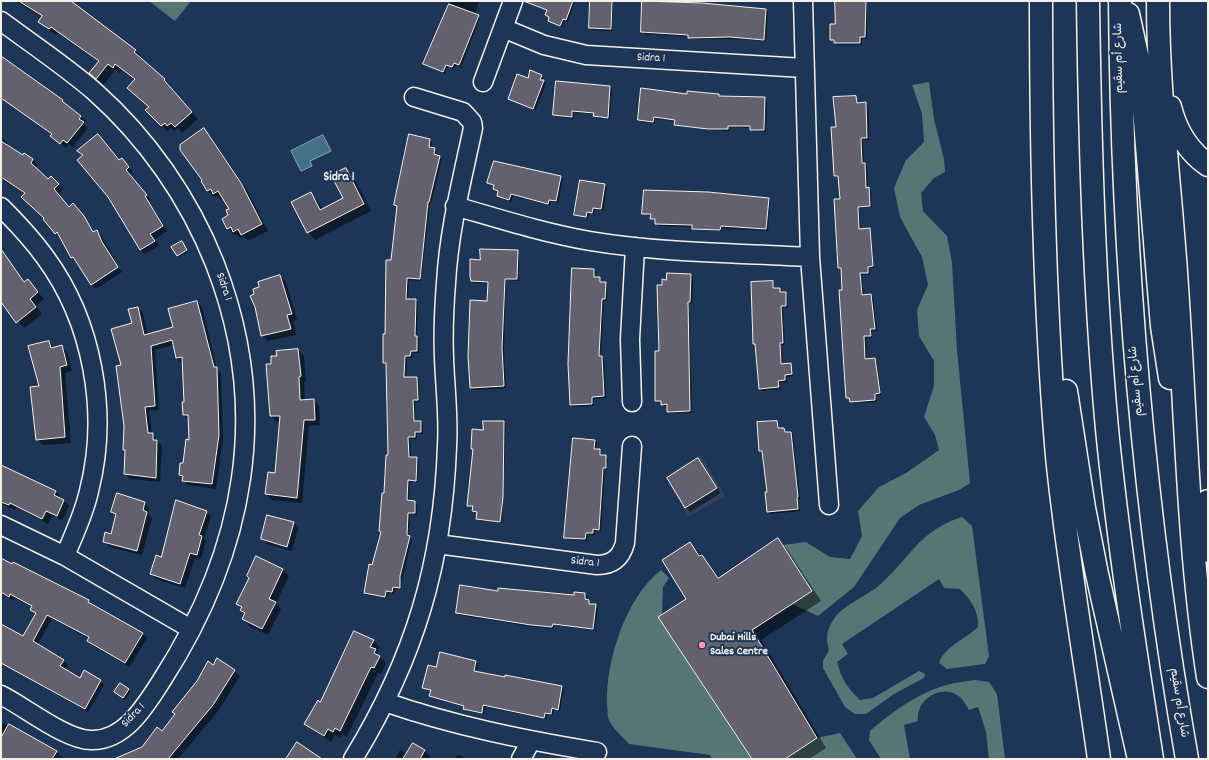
<!DOCTYPE html>
<html>
<head>
<meta charset="utf-8">
<style>
  body { margin:0 }
  #map { position:relative; width:1209px; height:760px; overflow:hidden; background:#1d3557; font-family:Dekko,sans-serif }
  canvas { display:block }
  .frame { position:absolute; inset:0; border:2px solid #f4f1e8; pointer-events:none }
</style>
</head>
<body>
<div id="map">
<canvas width="1209" height="760"></canvas>
<div class="frame"></div>
</div>
<script>
const ctx = document.querySelector('canvas').getContext('2d');
ctx.lineJoin = 'round';
function paint(path, color) { ctx.fillStyle = color; ctx.fill(path, 'evenodd'); }
function strokePath(path, color, width, dash) { ctx.strokeStyle = color; ctx.lineWidth = width; ctx.lineCap = dash ? 'butt' : 'round'; ctx.setLineDash(dash || []); ctx.stroke(path); }
function write(font, color, halo, rows, align = 'center') {
  ctx.font = font + ' Dekko,"Playpen Sans Arabic",sans-serif'; ctx.lineWidth = 4; ctx.setLineDash([]); ctx.textBaseline = 'middle'; ctx.strokeStyle = halo; ctx.fillStyle = color; for (const [text, x, y, turn = 0] of rows) {
    ctx.save(); ctx.translate(x, y); ctx.rotate((+turn || 0) * Math.PI / 180); ctx.textAlign = isNaN(turn) ? turn : align; if (halo) ctx.strokeText(text, 0, 0); ctx.fillText(text, 0, 0); ctx.restore();
  }
}
paint(new Path2D(`
  M701,455L725,496L688,517L665,476Z`), '#32425e');
paint(new Path2D(`
  M149,1H191L175,21Z
  M929,82L934,119L944,159L945,172L934,178L921,193L923,211L947,236L952,263L957,350L970,483L959,490L919,505L900,518L854,587L818,616L792,604L812,591L782,545L806,542L830,557L850,559L862,536L858,511L879,487L906,473L939,450L935,435L924,417L934,386V361L919,336L917,310L928,285L922,257L900,217L894,188L906,160L924,142L922,113L912,85Z
  M962,517L972,526L989,656L985,664L947,669L939,663C944,647 967,638 978,627C979,611 971,600 960,589L944,588L939,579L842,644L848,654L837,662C841,678 848,689 860,700L873,698L919,671L925,674L924,678L894,694L866,714H855L845,707L823,668V661L829,650C825,635 827,629 836,616C844,606 865,596 876,588C909,561 917,531 962,517Z
  M661,570L669,578L663,587L662,614L658,617L752,759H712L710,755L629,744C623,737 613,729 609,720C607,717 608,710 607,705C605,662 626,597 661,570Z
  M975,680L989,682L997,694L1005,759H989L986,732L978,707L969,710C965,703 962,697 955,694C938,685 915,702 918,721L904,725L910,759H881L869,740L870,731C893,711 921,691 950,684C958,682 967,681 975,680Z
  M840,733L857,759H785L817,738Z`), '#557675');
const water = new Path2D(`
  M323,135L331,151L310,161L312,166L301,171L291,151Z`);
paint(water, '#447088');
strokePath(water, '#8aa4ae', 1);
paint(new Path2D(`
  M15,1H69L135,50L141,56L140,58L171,85L169,87L198,119L182,133L178,128L174,131L171,128L167,132L150,107L135,80L121,70L119,73L115,70L103,85L91,73L99,62L58,32L56,35L46,28L40,22L42,18Z
  M301,1H317V2Z
  M451,1H479L475,15L480,18L461,67L456,65L454,69L448,66L445,74L424,64L435,42Z
  M544,1H575L568,22L565,21L562,27L549,21L550,18L546,15L548,11L542,7Z
  M591,1L613,2L612,31L592,30L590,28Z
  M833,1H867V39H862V45H837L831,39L836,25V6Z
  M766,9L768,12L766,41L732,39H691L689,37L644,34L642,32Z
  M1,57L62,100L86,121L84,124L88,128L73,147L69,144L66,148L52,135L1,97Z
  M541,76L543,78L542,81L546,83L536,110L509,99L528,79Z
  M610,87L612,89L610,119L597,118L595,114L574,113V119L556,116L554,114Z
  M688,95H718L721,97L764,98L767,100L766,132L753,131L751,128L730,127L729,131L711,130L678,126L676,121L655,119V123L641,122L639,120Z
  M856,97L859,104L866,103L868,105L869,117V140H863L864,164L867,166L868,189L871,191L872,207L859,208L861,230L869,229L871,232L874,268H869L870,275H861L864,295H871L873,297L877,331H872V338H866L867,360H875L877,362L881,395H876L877,402L853,403L847,397L843,291L841,270L839,268L835,200H841L840,178L835,176L837,128Z
  M204,129L210,136L247,190L268,231L248,241L243,236L240,238L236,234L234,235L228,228L231,209L224,198L221,200L217,196L214,197L208,191Z
  M410,135L430,140L432,142L431,148L437,151L436,156L442,159L431,204L430,203L421,281L409,280L408,300H416L418,302L417,337L419,339V353H412V358H407L406,378H417L419,380V402H415V422H421L423,424V434H417V439H410L411,458H417L419,460L417,482H410L409,502L417,504V515L410,514L409,537L412,539L402,579L401,589L395,588L394,594L388,593L387,598L367,595L365,593L381,532L389,456L387,365L384,362L392,261L398,208L395,205Z
  M1,137L9,144L7,146L23,157L24,155L33,160L37,165L35,168L48,180L51,177L63,189L58,195L69,208L78,209L94,232L97,231L102,236L118,266L91,283L72,258L61,237L25,194L1,179Z
  M103,140L120,161L126,164L133,173L130,175L151,200L149,201L167,231L155,239L159,246L145,254L140,249L84,156L79,151Z
  M346,169L353,176L371,211L315,240L308,232L311,194L318,201L323,210L345,199Z
  M561,177L563,179L558,203L551,202L550,205L513,196L511,202L500,198L498,196L499,192L494,189L495,186L488,183Z
  M581,181L605,185L607,188L603,211L595,209L594,214L589,213L588,218L575,214Z
  M768,199L770,201L768,231L722,228V231L695,230L693,227L658,226L656,221L651,219V216L644,213Z
  M184,244L188,252L179,257L177,255Z
  M517,251L519,254V281L506,280L504,351L506,388L473,390L471,388L488,302L489,284L474,283L472,281L481,261Z
  M5,256L25,282L28,280L44,299L36,306L42,314L24,328L1,300V258Z
  M119,268L122,272L96,289L92,285Z
  M594,270L596,272L595,278H600L602,283L607,285V301H604L601,356L604,359L606,398L594,399V406L573,407L571,405Z
  M691,275L693,277L692,304H689L692,413H670L668,406H664L662,403L656,401L663,286L667,281Z
  M279,276L286,282L297,320L293,321L296,335L268,341L262,335Z
  M773,282L775,289H779L781,293L787,295L788,308H783L785,345H781L783,365H790L792,367L793,376L787,377V382L780,383L781,389L762,391L760,389L756,346L754,344Z
  M197,302L202,307L217,369L221,373L223,440L216,489L188,485L180,475L190,441L188,420L184,415L185,403L184,362L181,363L177,358L174,345L155,350L159,410L149,411L152,434L162,446L160,482L130,479L125,474L126,452L124,449L125,426L122,366L138,308L143,313L148,335L175,328Z
  M49,342L55,348L61,346L67,352L72,371L65,373L71,443L43,445L37,439Z
  M298,350L304,356L306,382H304L305,401L314,400L319,406L320,425L309,426L302,503L272,500L266,494L276,474L281,421L277,422L271,416L267,365L273,364L278,357Z
  M484,422H504L506,424L502,523L480,521L478,519V513H475L474,508L468,505L474,450L484,431Z
  M777,422L780,429H784L787,433H791L793,435L800,499H798L800,511L770,514L768,512L766,493H768L763,453L760,451Z
  M594,441L597,443L596,450H600L602,456L608,459L607,470L605,469L601,531H595V535H588L587,541L567,539L565,537Z
  M698,459L721,493L690,512L686,507Z
  M1,466L56,492L69,506L62,521L57,518L64,501H62L55,517L52,516L48,524L16,507L15,510L1,504Z
  M145,503L149,508L148,514L152,518L142,555L109,547L104,542L112,535L116,517L112,512Z
  M206,511L211,516L204,539L206,541L201,559L195,558L185,588L156,579L151,574L161,558Z
  M294,523L298,528L292,551L267,544L262,539Z
  M777,539L787,549L821,601L761,640L826,748L809,759H753L687,599L690,543L711,566L720,578Z
  M1,558L71,593L72,592L142,634L147,638L130,667L93,646L88,641L89,639L52,619L38,644L63,660L68,665L65,670L80,679L99,680L104,685L88,712L1,663V626L23,638L36,614L31,610L33,607L15,598L14,601L1,594Z
  M282,569L289,576L276,604L281,609L268,635L249,626L243,619L246,614L237,604Z
  M499,592L575,596L585,594L587,596V601L598,608L595,630L554,625V629L534,627L459,615L457,612Z
  M373,640L380,647L377,652L386,663L381,674L378,673L347,737L342,734L340,738L335,735L331,742L312,730L306,724Z
  M218,660L240,676L219,710L178,759H115L143,748L162,733Z
  M476,662L478,664L476,673L505,679L506,676L562,687L564,689L560,711L554,710L553,715L547,714L546,719L485,707L484,714L467,711L465,707L432,698L430,696L431,691L423,687L437,669Z
  M128,689L131,691L125,700L115,692Z
  M1,722L56,752L63,758L1,759Z
  M413,744L425,751L430,757L429,759H395L400,750L407,754Z
  M458,754L466,759H455Z`), '#0007');
const building = new Path2D(`
  M19,1H71L136,50L134,52L165,79L164,80L192,112L175,127L171,123L167,126L165,123L161,126L145,110L149,107L127,88L135,79L115,64L113,68L108,64L96,79L89,73L99,61L51,27L49,29L38,22L42,16Z
  M527,1H573L566,20L563,19L560,26L548,21L549,17L545,15L547,10L526,2Z
  M590,1H612L611,29L589,28Z
  M642,1L702,3L766,9L764,40L730,37L688,38V35L641,32Z
  M835,1H866L865,37H860V43H834V40H830V24H835Z
  M449,4L479,15L459,65L454,63L452,67L446,65L443,72L423,64Z
  M1,56L63,100L62,101L81,116L79,119L84,122L67,143L63,140L60,144L50,136L52,134L1,98Z
  M530,70L542,75L540,80H544L533,109L508,99L517,74L528,78Z
  M556,81L610,86L608,118L593,116L594,113L572,111V117L553,115Z
  M641,88L687,94V91L719,94V96L765,97L764,130H750V126H728V129H708L674,125L675,120L654,117L653,122L638,120Z
  M856,96L857,103L866,102L867,138H861L862,163H865L866,188L869,187L870,206L858,207L859,229L870,228L873,266L868,267V273H860L862,295L871,294L875,329H870L871,336H864L865,359L875,358L880,393L875,394V400L850,402L849,398H846L845,384L839,290H842L841,268H838L834,199H840L838,176H834L831,127H836L833,97Z
  M204,128L241,183L262,224L241,235L238,229L233,232L231,227L227,229L222,219L228,215L226,210L229,209L218,191L213,194L211,189L207,191L201,181L202,180L180,150V145Z
  M98,134L119,160L122,158L129,167L126,170L147,195L145,196L163,226L150,234L155,241L140,250L108,197L77,160L83,155L77,151Z
  M409,134L430,139L429,147L435,148L434,154L440,156L429,202H428L420,279L407,278L406,299H416L415,336H417V351H411L410,356H405L404,377H417L418,400H413L414,421H421V432H415V437H408L409,457H417L416,481L408,480L407,500L415,501V513H408L407,535L410,536L400,576V588L393,587L392,592L386,591L385,597L364,593L369,564L372,565L381,532L379,531L382,493H384L386,455H388L386,363H383V334H385L386,260H391L397,206L394,205Z
  M1,141L23,155L24,153L33,159L31,163L48,179L51,176L59,184L54,189L69,207L73,203L84,216L93,232L97,230L102,242L118,267L91,285L73,257L71,258L57,232L55,234L43,219L44,218L21,197L25,193L1,177Z
  M494,161L561,176L556,201L549,200L548,204L511,194L509,200L497,196L498,191L493,189L494,185L487,183Z
  M346,168L364,204L307,233L291,202L311,192L320,210L343,198L331,175Z
  M580,180L605,184L601,209L593,208L592,213L587,212L586,217L574,215Z
  M644,190L708,192L769,198L766,229L721,226L720,230L692,229V225L655,224V219H650L651,214H642Z
  M182,241L187,250L177,256L171,247Z
  M1,249L24,282L28,279L38,292L30,299L36,307L16,323L1,302Z
  M480,249L518,250L517,279H505L502,348L504,386L470,388L468,356L470,300L487,301L488,282L471,281L470,277V259L480,260Z
  M572,268L594,269V277H600V282H606L605,299H602L599,356H602L604,396L592,397V404L570,405L568,364Z
  M667,273L691,274L690,302H688L690,411L667,412V404L661,405V401H655V351H659L657,285H662V279L666,280Z
  M280,275L292,314L287,315L291,329L261,336L255,307L250,296L254,294L253,289L259,287L258,282Z
  M773,281V288H780V292H786V306H781L783,343H780L781,364L791,363L792,374L785,375V380L778,381L779,387L759,389L755,344H753L751,282Z
  M197,301L214,367H217L219,435L212,484L182,481L183,476L179,475L180,463H183L186,439L189,440L188,415H183L182,402H184L182,357L176,358L172,340L151,346L155,406L145,407L148,433H153V440H157L156,478L124,474L125,450H123L124,426L116,366L121,365L111,329L132,323L128,309L138,307L144,335L173,327L168,309Z
  M49,341L51,348L62,345L67,365L60,367L65,437L36,440L30,387L39,386L28,346Z
  M298,349L301,376L299,377L300,400L314,399L315,420H304L297,498L265,494L268,472L275,473L280,416H270L266,364H271V356H277L276,351Z
  M483,421H504L503,497L500,522L476,519L477,512L472,511L473,506H467L473,449H471L472,429L483,430Z
  M777,421L778,428H784L785,432H791L798,497L797,498L798,509L767,512L765,492H767L762,451H759L757,422Z
  M573,438L595,440L594,449H600V455H606V468H603L599,530L593,529V533H586L585,539L564,538Z
  M698,458L717,488L685,508L667,478Z
  M1,465L56,491L54,495L64,500L57,516L46,511L42,519L10,503L9,505L1,502Z
  M117,493L145,502L143,510L147,512L137,551L103,542L105,532L111,534L116,514L111,512Z
  M176,500L207,511L199,535L202,536L197,555L190,553L180,584L150,574L156,555L161,557Z
  M267,515L294,522L287,547L261,539Z
  M778,538L812,591L752,630L817,738L785,759H752L658,617L686,599L662,560L690,542L699,556L702,555L718,578Z
  M256,556L283,569L269,599L276,602L262,629L242,619L245,613L240,610L242,607L236,604L249,578L247,576Z
  M1,558L12,564L13,562L89,600L88,602L143,633L125,663L87,641L89,637L47,615L33,641L64,660L60,666L80,678L84,670L101,680L85,709L1,663V624L23,636L36,613L30,610L32,606L10,594L9,597L1,592Z
  M460,585L498,591V588L574,595V592L585,593V599L589,600V604H596L593,629L553,624L552,627L531,625L456,613Z
  M354,631L374,640L370,647L376,649L374,653L380,656L374,668L371,667L340,731L335,728L333,732L328,729L324,736L304,724L318,700L320,702Z
  M440,652L476,661L474,671L505,677V675L562,686L558,710L552,708L551,714L545,713L544,718L483,705L482,713L463,709L464,706L429,696L431,690L422,688L428,665L436,667Z
  M217,658L235,670L213,705L168,759H114L142,747L157,727L162,731L175,714L172,712L197,681L208,661L213,665Z
  M120,683L129,689L123,698L114,692Z
  M9,724L57,751L52,759H1V738Z
  M297,742L322,759H286Z
  M413,743L425,750L420,759H403Z`);
paint(building, '#64616f');
strokePath(building, '#f4f1e8', 1);
const minor = new Path2D(`
  M803,1L810,257L829,505
  M1,21C32,44 65,66 94,91C147,138 189,198 215,264C272,410 245,551 162,680C146,705 125,741 91,740C66,740 25,707 1,695
  M503,28L544,45L586,55L804,68
  M483,82L513,1
  M455,206C500,219 544,233 590,241C662,253 737,253 810,257
  M1,207C17,223 32,239 45,257C93,322 109,413 89,491C84,514 74,534 65,556
  M632,402L630,339L635,247
  M1,525L65,556L191,629
  M437,544L597,565C612,565 621,558 625,543L632,446
  M385,702C454,726 525,740 597,752
  M353,759C414,659 443,564 447,446C449,417 445,388 444,358C443,333 444,308 446,283C449,230 462,180 473,128L472,122L463,112L414,97
  M521,759L531,741`);
const major = new Path2D(`
  M1041,1C1041,153 1044,305 1057,456C1067,557 1085,658 1099,759
  M1088,1C1090,144 1094,287 1107,429C1118,540 1135,649 1152,759
  M1120,1C1122,255 1143,508 1187,759
  M1158,1C1158,96 1171,191 1177,287C1186,417 1188,548 1208,677
  M1128,14L1141,73L1162,326L1170,378
  M1170,107C1176,131 1188,151 1208,165
  M1066,391L1084,508L1097,574L1139,759
  M1208,551L1206,522L1208,501`);
strokePath(minor, '#f4f1e8', 21);
strokePath(major, '#f4f1e8', 25);
strokePath(minor, '#1d3557', 18);
strokePath(major, '#1d3557', 22);
for (const [x, y, r, color] of [
  [702,645,4,"#ff9aa2"]
]) { const dot = new Path2D(); dot.arc(x, y, r, 0, 2 * Math.PI); ctx.fillStyle = color; ctx.fill(dot); strokePath(dot, '#1d3557', 1.5); }
write('12px', '#f4f1e8', '#1d3557', [
  ["شارع أم سقيم",1120,58,-91],
  ["Sidra 1",651,59,3],
  ["Sidra 1",223,287,71],
  ["شارع أم سقيم",1137,381,-95],
  ["Sidra 1",585,563,6],
  ["شارع أم سقيم",1178,703,81],
  ["Sidra 1",134,716,-47]
]);
write('bold 12px', '#f4f1e8', '#1d3557', [
  ["Dubai Hills",710,638],
  ["Sales Centre",710,652]
], 'left');
write('bold 13px', '#f4f1e8', '#1d3557', [
  ["Sidra 1",339,178]
]);
</script>
</body>
</html>
